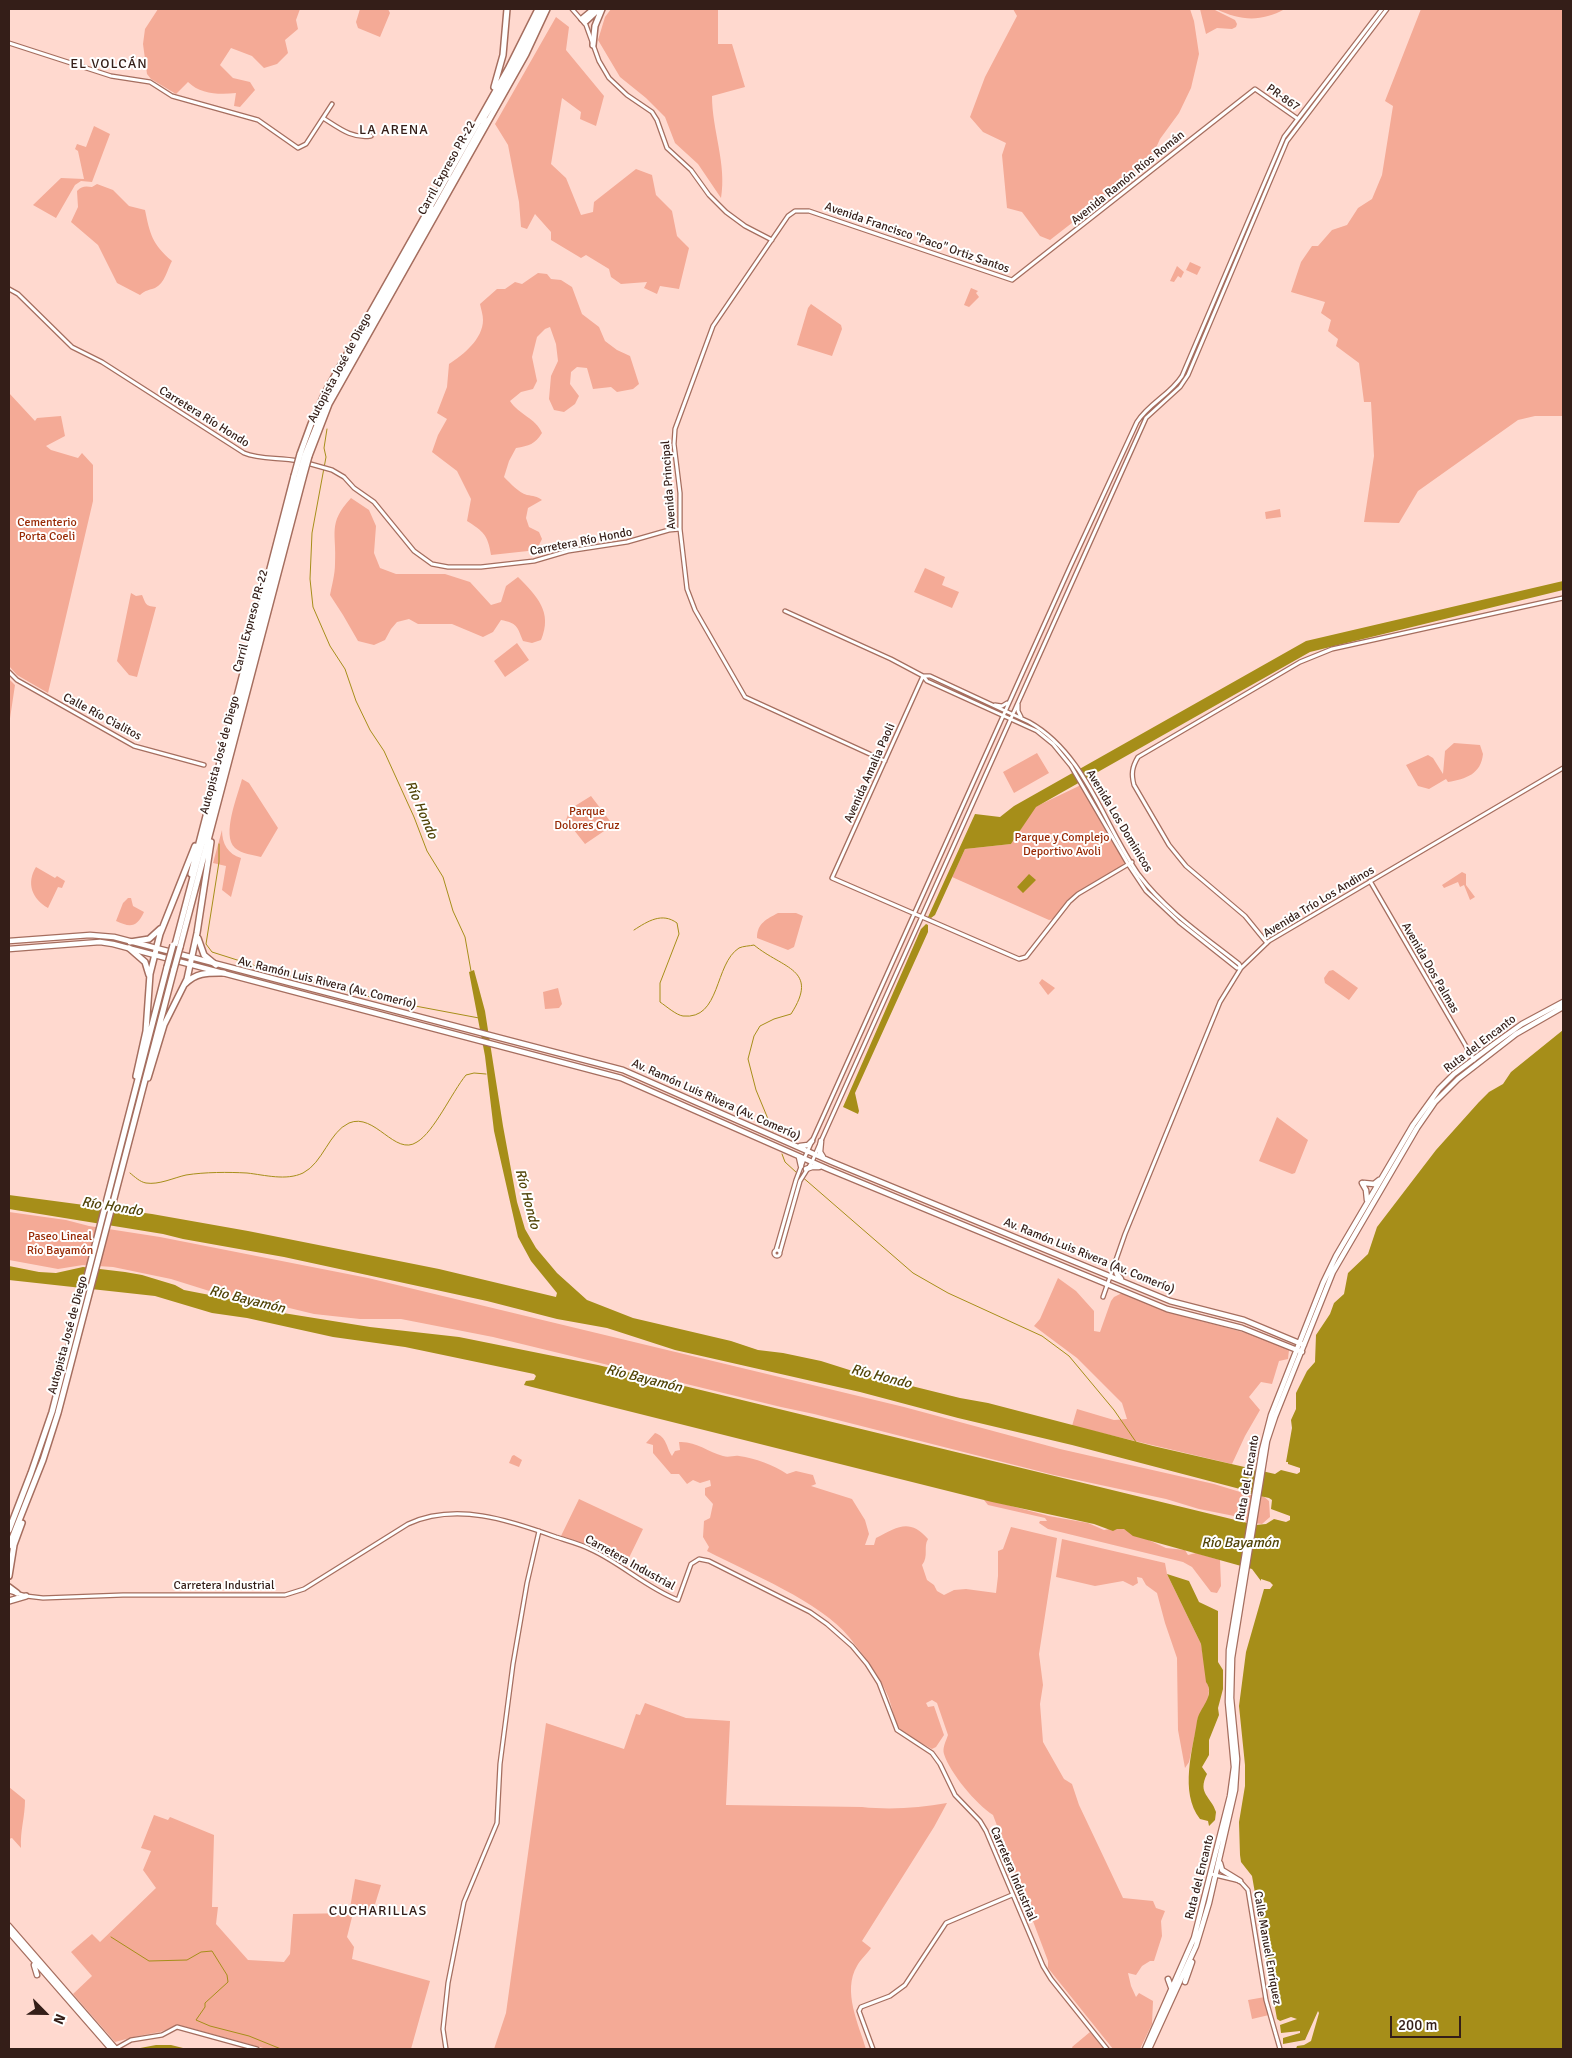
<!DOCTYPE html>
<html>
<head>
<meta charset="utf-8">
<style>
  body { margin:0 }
  #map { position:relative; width:1572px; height:2058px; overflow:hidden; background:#ffd9cf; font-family:Signika,sans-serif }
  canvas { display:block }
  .frame { position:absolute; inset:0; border:10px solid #341e18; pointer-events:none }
  .north { position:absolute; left:20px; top:1988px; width:50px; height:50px; -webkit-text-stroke:4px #fff; paint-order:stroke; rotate:113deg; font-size:14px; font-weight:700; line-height:20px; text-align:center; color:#341e18 }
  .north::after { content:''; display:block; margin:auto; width:18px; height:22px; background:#341e18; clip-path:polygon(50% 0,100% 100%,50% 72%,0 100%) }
  .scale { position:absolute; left:1390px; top:2016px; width:71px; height:22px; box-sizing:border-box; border:2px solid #341e18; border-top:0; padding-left:6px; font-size:15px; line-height:18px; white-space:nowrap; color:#341e18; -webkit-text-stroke:4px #fff; paint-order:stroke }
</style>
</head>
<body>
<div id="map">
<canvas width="1572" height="2058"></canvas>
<div class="frame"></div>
<div class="north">N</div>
<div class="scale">200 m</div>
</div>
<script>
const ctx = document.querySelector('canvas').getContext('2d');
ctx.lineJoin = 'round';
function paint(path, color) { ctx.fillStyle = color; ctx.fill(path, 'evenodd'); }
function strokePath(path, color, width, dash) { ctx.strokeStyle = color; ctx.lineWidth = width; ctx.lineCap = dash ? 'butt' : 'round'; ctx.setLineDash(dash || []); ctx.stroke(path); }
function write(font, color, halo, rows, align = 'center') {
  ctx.font = font + ' Signika,sans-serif'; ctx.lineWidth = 4; ctx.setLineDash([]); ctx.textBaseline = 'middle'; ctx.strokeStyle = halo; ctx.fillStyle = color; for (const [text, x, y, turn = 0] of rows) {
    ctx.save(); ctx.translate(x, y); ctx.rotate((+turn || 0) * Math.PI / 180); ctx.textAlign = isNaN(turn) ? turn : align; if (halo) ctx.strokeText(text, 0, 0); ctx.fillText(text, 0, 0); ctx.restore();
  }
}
paint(new Path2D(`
  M158,9H300L296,20L298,29L285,40L288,53L277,64L264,68L252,56L231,48L220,65L233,78L250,82L255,90L240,107L234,106L236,93C219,95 200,94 188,82L176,94L151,79L147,74L143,44L145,29Z
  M360,9H388L390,13L380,37L358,28L356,22Z
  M611,9H718V44H732L745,87L712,96C712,130 727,164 721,198L698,164L675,143L665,117L646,98L620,77L598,40L605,17Z
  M1013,9H1190L1194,21L1199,54L1191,88L1179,113L1160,139L1149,163L1050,240L1040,236L1022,212L1007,208L1002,155L1006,143L983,132L970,117L985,77L1017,16Z
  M1200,9H1213L1235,20L1237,24L1236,27L1232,29L1217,28L1206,34Z
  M1216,9H1285C1261,22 1241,21 1216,9Z
  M1421,9H1563V416H1535L1518,420L1418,491L1399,523L1364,522L1374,456L1371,402H1364L1359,363L1336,346L1338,339L1328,331L1331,320L1321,313L1325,302L1291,292L1301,262L1312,246H1318L1332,230L1347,225L1358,208L1372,199L1382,175L1393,106L1385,101Z
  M556,17L569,27L566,50L604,96L596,126L580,119L581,112L562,98L551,164L566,178L581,215L593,212L594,202L636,169L652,175L656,195L672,211L677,236L689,248L679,289L660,286L657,294L644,288L647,282L621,284L611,277L609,269L586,255L581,258L551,240V232L535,214L527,229L521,227L519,202L508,145L495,124Z
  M94,126L110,134L92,182L81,181L75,185L56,218L33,205L61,178L84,179L78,151L75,149L77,144L86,147Z
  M97,184L113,190L129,206L145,210C150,234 152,244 172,261C167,270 165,283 155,288C149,290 146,290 140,295L117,283L98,245L71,222L78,207L77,191C82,186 85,186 92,187Z
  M1190,262L1201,267L1197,275L1186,270Z
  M1177,266L1184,272L1181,278L1178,276L1174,282L1170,281Z
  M538,273L547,274L551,279L561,280L572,287L582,314L599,327L605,341L617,350L630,356L639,384L633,389L617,392L611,387L593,389L587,368L577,367L571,372L570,384L579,396L575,404L564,412L554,410L549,399L551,376L558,361L556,344L550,327L545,329L537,337L532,357L537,381L533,389L521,392L510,401C519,415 536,418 542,433C535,444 529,446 516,448L509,461L504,477C511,484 518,492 527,495C533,496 537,496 542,500L528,508L526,518L529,527L539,532L542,539L538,547L528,551L491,555C488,535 483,531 467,521L471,499L457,471L432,452L438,435L447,419L437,413L447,387L449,364C463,355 483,339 483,320C483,315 481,309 480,304L497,289H505L515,282L522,284Z
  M971,288L978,291L976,293L979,297L969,307L964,305Z
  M811,304L841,325L842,329L832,356L797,345L808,308Z
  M9,393L35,421L37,418L61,416L65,436L46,446L51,450L78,458L82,453L93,465V501L48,693L17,675L9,666Z
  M351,498L369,510L376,526L374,553L380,568L396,574H445L470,582L491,605L501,602L506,586L518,577C537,596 553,612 541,640L532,643L523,641C517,626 517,623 501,620L493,632L483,637L452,624H418L409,619L397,622L391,629L385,640L374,645L358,641L343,615L330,595C332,585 335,574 335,564C337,533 327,524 351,498Z
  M1280,509L1281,517L1266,519L1265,512Z
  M925,568L945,577L942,585L959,592L952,608L914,592Z
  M131,593L136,596L142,595C146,604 145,606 156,607L137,677L129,675L117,661Z
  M517,643L529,660L505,677L494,661Z
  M9,679L15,685L9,725Z
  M1454,743L1480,745L1483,754C1481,774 1466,779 1448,782L1446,779L1429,789L1418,786L1406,765L1428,755L1433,758L1443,774L1445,751Z
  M1037,753L1049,773L1014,793L1003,772Z
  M242,779L249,783L278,828L261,857C253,855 242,854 235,848C221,835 238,795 242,779Z
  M1081,785L1125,862L1121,867L1078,893L1054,919L1049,920L952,877L965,849L1011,844L1035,807Z
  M591,796L613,825L585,844L566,820L570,809Z
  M222,830C222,844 228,854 241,858L231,897L222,890L226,866L213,863Z
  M36,867L55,878L57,876L65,881L62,888L58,887L48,908C32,899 26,883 36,867Z
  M1462,872L1466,874V885L1475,897L1470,900L1464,885L1460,887L1458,882L1444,888L1442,885Z
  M128,898H131L133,906L144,912C137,927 131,928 116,921L123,903Z
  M778,913H796L803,916L794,947L788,950L757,938C757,923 767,919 778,913Z
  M1333,970L1358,988L1349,1000L1325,983L1324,978L1329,971Z
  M1042,979L1055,988L1048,995L1039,983Z
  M558,988L562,1004L559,1008L545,1009L543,992Z
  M1277,1117L1308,1140L1295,1173L1292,1174L1259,1161Z
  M9,1212L66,1220L89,1226L160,1237L368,1278L904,1407L1060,1449L1214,1484L1250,1495L1263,1496L1269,1501L1270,1517L1262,1524L1246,1522L1234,1516L1199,1509L1166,1499L1054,1475L814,1414L781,1407L493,1337L401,1319H360L314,1314L248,1298L219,1294L171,1279L113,1267L83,1265L58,1269L9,1260Z
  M1058,1278L1076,1291L1094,1311V1331L1100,1332L1111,1301L1114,1297L1122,1293C1138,1300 1155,1308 1172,1313C1211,1325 1252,1331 1289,1350L1288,1359L1279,1361L1272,1384L1261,1382L1249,1397L1260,1410L1245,1436L1232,1464L1072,1426L1077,1409L1114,1420L1127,1419L1122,1403L1077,1358L1034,1326L1040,1319Z
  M655,1433C667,1437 666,1447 672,1456L675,1451L680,1450L679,1442C696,1441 708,1452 723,1456C729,1458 734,1455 739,1456C755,1458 774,1465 787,1474L796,1471L813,1475L816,1484L811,1486L852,1499L865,1520L869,1534L865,1545H874L876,1538C898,1527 909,1518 928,1539C923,1547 929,1556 922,1565L927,1580L934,1585L937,1591L944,1595L954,1590L966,1589L996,1593L998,1576V1551L1003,1549L1011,1527L1057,1538L1039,1654L1043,1685L1040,1704L1043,1742L1064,1779L1072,1784L1079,1805L1123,1898L1153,1901L1156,1908L1165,1911L1161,1921L1162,1936L1154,1961H1150L1142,1966L1136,1975L1128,1973L1131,1986L1136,1997L1139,1993L1153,2001L1152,2024L1140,2049H1113L1048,1968V1961L993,1815C976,1804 950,1773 944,1754C942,1748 946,1741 948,1735L937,1703L932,1700L926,1703L928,1707L934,1706L944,1735L936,1747L932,1749C922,1743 907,1738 900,1729C894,1722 892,1704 887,1694C878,1673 863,1655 849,1637C821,1602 749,1573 707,1551L709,1547L703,1537L704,1521L710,1518L713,1504L705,1495V1488L711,1486L710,1480L700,1483L693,1480L687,1484L679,1474H671L653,1453V1445L646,1443Z
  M514,1455L522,1460L519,1467L509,1463L512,1456Z
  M579,1499L643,1529L625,1566L588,1545L561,1536Z
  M985,1499L1049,1516L1088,1523L1104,1530L1120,1527L1166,1548L1185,1550L1188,1555L1196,1553L1220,1560L1221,1586L1217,1593L1211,1592L1192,1567L1183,1562L1048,1529L1039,1523L1040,1521H1047L1045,1518L988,1505L984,1500Z
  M1062,1539L1165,1563L1167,1574L1201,1644L1209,1691L1207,1703L1197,1719V1731L1195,1734L1189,1762L1185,1768L1178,1730L1177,1658L1165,1623L1157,1593L1146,1585L1142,1578L1137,1577L1138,1583L1133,1586L1123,1581L1095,1586L1056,1577Z
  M645,1703L686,1718L730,1721L726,1805L862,1807C890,1810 919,1808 947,1803L934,1827L862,1941L871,1948C867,1954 860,1960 857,1966C842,1991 859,2025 866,2049H494L506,2013L546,1723L624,1749L636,1714L640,1715Z
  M9,1787L25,1800C25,1817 20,1831 21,1848L12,1838L9,1839Z
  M154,1815L168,1820L170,1817L214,1835L212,1907H218L216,1924L248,1960L284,1962L290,1954L293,1914L353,1913L347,1937L354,1947L352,1959L430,1981L411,2049H267L179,2025L160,2032L138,2036L115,2042L73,1994L92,1976L71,1952L92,1934L100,1942L156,1888L143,1870L151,1851L141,1848Z
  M355,1879L381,1885L372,1914L350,1908Z
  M1265,1997L1269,2015L1252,2019L1248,2000Z
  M1090,2032L1104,2049H1073L1072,2047Z`), '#f4aa96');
paint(new Path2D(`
  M1563,581V590L1310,652L1036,807L1011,844L965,849L935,915L931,918L928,917L975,814L1000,817L1014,806L1306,641Z
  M1029,874L1036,880L1023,893L1017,887Z
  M926,924L928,925V932L855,1093L859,1111L858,1114L843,1107L921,929Z
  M474,970L485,1011L503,1126L517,1202L525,1229L536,1248L557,1273L587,1300L633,1318L731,1341L758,1350L783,1353L821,1361L859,1373L960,1398L988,1403L1153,1446L1275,1474L1281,1470L1297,1474L1300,1472V1468L1288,1464V1462H1286L1292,1428L1291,1420L1296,1409V1393L1307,1371L1315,1362L1316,1335L1330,1314L1334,1303L1344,1294L1348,1273L1368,1254L1377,1227L1436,1150L1479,1102L1489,1092L1503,1084L1511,1072L1563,1030V2049H1296L1297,2046L1304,2045L1311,2041L1319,2013L1318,2011L1305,2040L1283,2044V2038L1300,2033V2031L1281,2033L1280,2025L1297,2019L1291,2017L1280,2021L1277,2019L1252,1876L1241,1862L1240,1855L1239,1822L1245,1786V1765L1239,1706L1246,1652L1264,1589H1270L1273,1585L1270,1582L1261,1579V1581L1252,1569L1133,1536L1124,1529H1117L1113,1531L1094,1524L992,1502L524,1385L526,1381L534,1380L536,1376L534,1374L405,1347L333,1337L247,1318L212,1313L155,1296L9,1280V1266L39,1272L56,1273L83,1267L125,1272L142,1275L175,1285L184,1290L251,1303L277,1312L370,1327L459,1337L598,1365L1256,1525L1266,1524L1274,1519L1286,1522L1290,1520V1516L1271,1509L1272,1500L1269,1498L1247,1493V1491L1240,1489L1072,1445L958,1418L860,1392L675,1350L607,1328L557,1319L487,1301L284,1257L183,1239L163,1234L9,1209V1195L152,1214L248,1231L439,1269L556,1297L557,1293L531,1261L518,1237L494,1131L485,1056L469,972Z
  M1167,1574L1189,1581L1199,1602L1218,1611V1662L1223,1670V1689L1218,1708L1219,1715L1209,1740V1755L1202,1767L1207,1774C1197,1794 1211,1796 1216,1812L1215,1820L1209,1826L1208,1821L1200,1819C1179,1792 1193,1749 1197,1721C1199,1708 1216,1696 1206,1682L1201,1644Z
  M156,2045H171L187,2049H135Z`), '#a68e19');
strokePath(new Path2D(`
  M327,429L324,448L326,457L312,533L310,579L313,607L330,646L345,669L356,701L370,730L384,751L414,817L427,851L443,877L453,911L465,937L471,971
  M219,844V862L206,944L212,952L275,972L378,999L479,1018
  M634,930C648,921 662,912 677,923L679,934L660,983V1002C666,1006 676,1015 683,1016C721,1020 714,964 739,948C743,946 750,946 754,945C783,969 820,969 791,1014L774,1019L760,1026L754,1036L748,1059L756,1090L773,1131
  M782,1154L785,1162L797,1173
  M130,1173C135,1177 140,1182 146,1183C159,1185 173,1178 186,1175C205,1172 228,1172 247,1173C265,1175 286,1181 303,1173C323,1163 329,1132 349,1123C375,1112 395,1157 417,1142C434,1132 452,1092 466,1075L474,1073L486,1074
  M800,1175L913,1273L948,1293L1042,1336L1069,1356L1114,1410L1136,1442
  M111,1937L149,1961L187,1960L201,1952L212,1951L227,1975L228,1982L205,2003V2007L196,2020L210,2026L249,2036L281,2049`), '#a68e19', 1);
const minor = new Path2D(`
  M572,9L586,25L599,61L609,78L627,95L652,112L657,120L667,148L691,170L709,195L726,212L745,226L772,240
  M9,43L111,76L150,82L172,96L258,120L298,148L306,144L332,104
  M323,118C339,128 352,139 371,136
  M9,289L18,294L72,347L102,362L244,453C260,460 281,457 298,461
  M307,463L332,470L344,477L354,488L374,502L414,551L432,564L448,567H481L534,561L568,551L627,542L669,530L680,529
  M785,611L891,659L923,676L927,681L1037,731L1053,744L1071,766L1128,864L1146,891L1179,922L1237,968H1241
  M9,672L17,680L134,746L204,765
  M923,676L832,878L1019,959L1026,957L1069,902L1078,894L1132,862
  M923,676H930L1029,722C1086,754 1103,824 1139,875C1166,911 1205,937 1239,964L1241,968
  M1018,704V711L1021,717
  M995,705L1002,706L1007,703
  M885,761L745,697L695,610L687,589L680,529V493L674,444L675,429L713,326L788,216L795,211H809L1012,280L1255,89L1298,119
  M1370,881L1474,1060
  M1267,943L1245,916L1186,866L1169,845L1134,785C1131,774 1132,767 1138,757L1300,662L1332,649L1563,598
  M776,1250L796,1180L804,1159L1070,567L1137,422C1149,403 1170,395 1182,376L1284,137L1382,9
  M774 1253a3 3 0 1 1 6 0a3 3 0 1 1-6 0Z
  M780,1252L800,1181L812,1162L821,1141L1146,418L1180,387L1188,375L1287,141L1387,9
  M1103,1297L1125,1234L1220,1002L1241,968L1269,941L1563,768
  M9,1591L26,1596L43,1598L123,1595H285L304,1589L408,1524C456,1502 509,1520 556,1537C568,1541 581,1544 592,1550C622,1564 647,1588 678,1600L691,1564L699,1559L709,1561L810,1612L827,1624L852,1646L867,1664L879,1683L897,1730L932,1753L940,1764L955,1795L980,1821L986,1831L1043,1966L1051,1979L1107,2049
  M1211,1874L1240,1881L1248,1890L1266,2000L1280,2049
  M115,2049L131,2040L162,2035L177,2027L257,2049
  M446,2049L443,2029L448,1983L464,1902L497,1823L500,1764L513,1664L527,1583L539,1531
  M873,2049L859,2011L861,2007L890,1996L905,1985L946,1923L1012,1895`);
const major = new Path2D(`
  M9,941L90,935L114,937L623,1070L832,1162L1170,1301L1244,1320L1304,1345
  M9,949L100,942L113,944L621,1078L828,1169L1167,1309L1242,1328L1302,1352
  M821,1141L820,1152L823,1157
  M800,1146L808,1145L812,1141
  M799,1157L801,1166
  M806,1169L812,1167H819
  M1362,1183L1366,1190L1367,1200
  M1364,1183L1374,1184L1379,1180
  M1114,1264L1117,1274L1121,1279
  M1220,1863L1222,1870L1240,1881
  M9,1926L116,2049
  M9,1932L111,2049
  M34,1965L37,1975
  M1168,1979L1172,1990
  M1185,1982L1192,1962
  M1145,2049L1194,1938L1230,1796L1234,1767L1228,1702L1229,1650L1262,1450L1271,1415L1323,1283L1336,1256L1413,1125L1439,1089L1454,1074L1494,1044L1522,1024L1563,1002
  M1149,2049L1196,1946L1209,1903L1235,1790L1237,1759L1231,1698L1232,1658L1267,1441L1275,1417L1333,1272L1417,1128L1435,1102L1458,1079L1516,1034L1563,1007`);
const highway = new Path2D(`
  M582,19L594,9
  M585,22L599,9
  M593,45L595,26L602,9
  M512,71L543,9
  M494,87L503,55L507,9
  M482,121L513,70
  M433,213L485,120
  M300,454L311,424L325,393L508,69L538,9
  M305,455L328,398L433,209
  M309,456L329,404L526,54L547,9
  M191,874L294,476
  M198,938L204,955L216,965
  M130,942L149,939L160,929
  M175,945L299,477
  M180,947L303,478
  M129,948L145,962L149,975
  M185,984C197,972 208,973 224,973
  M136,1076L146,1031L150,974L160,934L195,846
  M148,1078L164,1025L187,979L197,933L211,842
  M9,1530L31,1473L52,1412L167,967
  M9,1546L43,1460L58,1413L174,969
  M9,1576L14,1545L22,1523
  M9,1587L17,1593
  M9,1601L26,1596`);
strokePath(minor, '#a56e5f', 5.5);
strokePath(major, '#a56e5f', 7);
strokePath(highway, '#a56e5f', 8);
strokePath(minor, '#fff', 3);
strokePath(major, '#fff', 4.5);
strokePath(highway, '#fff', 5);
const highwayBridge = new Path2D(`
  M294,476L300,454
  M299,477L305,455
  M303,478L309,456
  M167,967L173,945
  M174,969L180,947`);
strokePath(highwayBridge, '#a56e5f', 8, []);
strokePath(highwayBridge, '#fff', 5);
write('12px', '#341e18', '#fff', [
  ["PR-867",1283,98,35],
  ["Carril Expreso PR-22",447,168,-61],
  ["Avenida Ramón Ríos Román",1128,178,-39],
  ["Avenida Francisco \"Paco\" Ortiz Santos",917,238,19],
  ["Autopista José de Diego",340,368,-62],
  ["Carretera Río Hondo",204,417,32],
  ["Avenida Principal",669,485,-94],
  ["Carretera Río Hondo",581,542,-11],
  ["Carril Expreso PR-22",251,621,-75],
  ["Calle Río Cialitos",102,717,28],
  ["Autopista José de Diego",220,755,-75],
  ["Avenida Amalia Paoli",870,773,-66],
  ["Avenida Los Dominicos",1119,821,59],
  ["Avenida Trío Los Andinos",1319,902,-31],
  ["Avenida Dos Palmas",1430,968,60],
  ["Av. Ramón Luis Rivera (Av. Comerío)",327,983,14],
  ["Ruta del Encanto",1480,1044,-37],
  ["Av. Ramón Luis Rivera (Av. Comerío)",716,1100,24],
  ["Av. Ramón Luis Rivera (Av. Comerío)",1089,1256,22],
  ["Autopista José de Diego",68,1335,-75],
  ["Ruta del Encanto",1248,1478,-80],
  ["Carretera Industrial",630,1563,29],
  ["Carretera Industrial",224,1586],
  ["Carretera Industrial",1013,1874,67],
  ["Ruta del Encanto",1200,1877,-76],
  ["Calle Manuel Enríquez",1267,1948,80]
]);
write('12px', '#982a05', '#fff', [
  ["Cementerio",47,523],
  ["Porta Coeli",47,537],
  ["Parque",587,812],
  ["Dolores Cruz",587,826],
  ["Parque y Complejo",1062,838],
  ["Deportivo Avoli",1062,852],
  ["Paseo Lineal",60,1237],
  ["Río Bayamón",60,1251]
]);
ctx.letterSpacing = '1px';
write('14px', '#341e18', '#fff', [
  ["EL VOLCÁN",109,64],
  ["LA ARENA",394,130],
  ["CUCHARILLAS",378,1911]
]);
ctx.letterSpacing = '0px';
write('italic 14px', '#504306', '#fff', [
  ["Río Hondo",421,810,67],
  ["Río Hondo",527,1199,75],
  ["Río Hondo",112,1207,9],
  ["Río Bayamón",247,1300,14],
  ["Río Hondo",881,1377,14],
  ["Río Bayamón",644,1379,14],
  ["Río Bayamón",1240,1543]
]);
</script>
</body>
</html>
